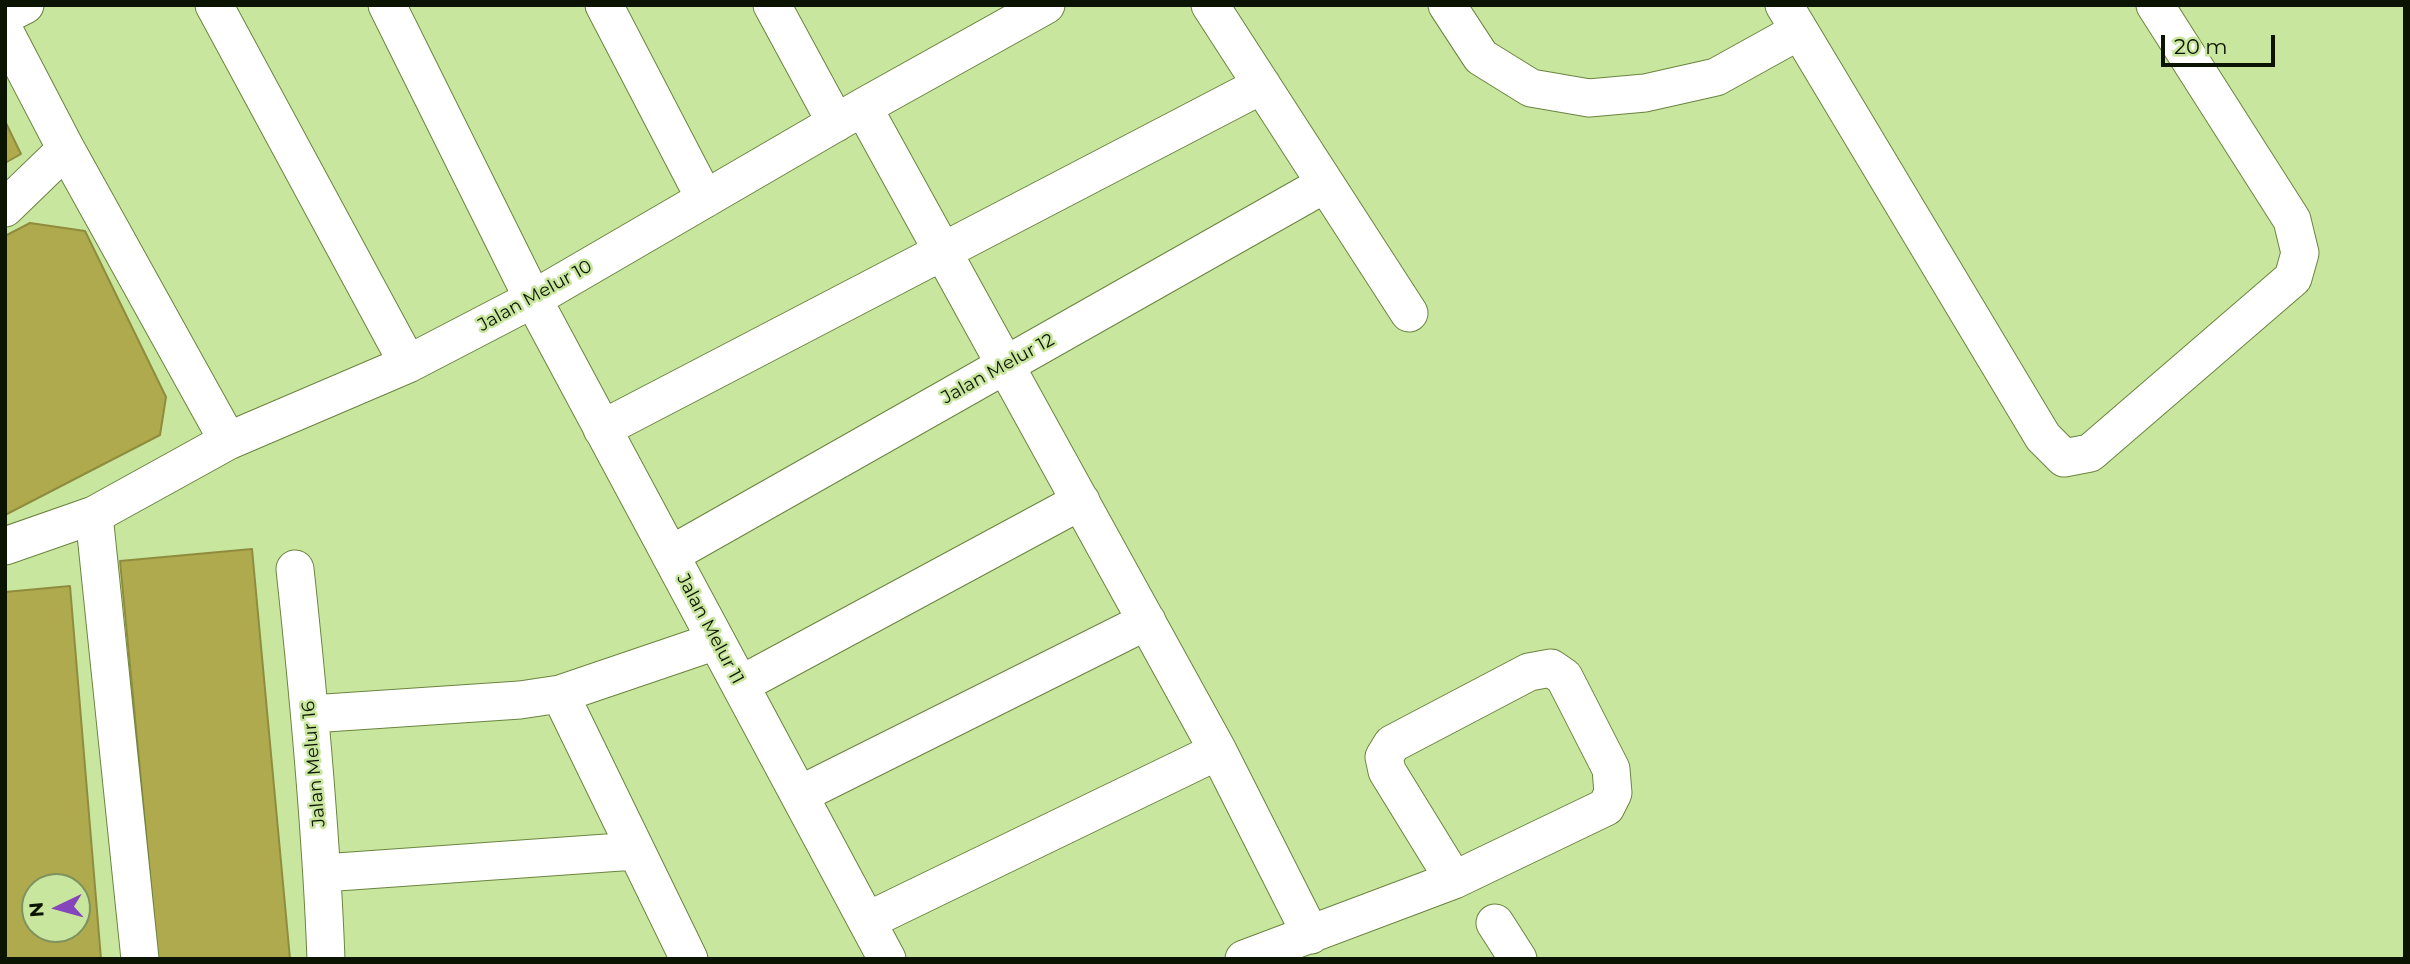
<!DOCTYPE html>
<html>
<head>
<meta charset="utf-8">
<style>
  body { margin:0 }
  #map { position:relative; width:2410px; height:964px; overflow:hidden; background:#c9e69e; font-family:Montserrat,sans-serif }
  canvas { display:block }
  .frame { position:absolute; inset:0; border:7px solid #0b1400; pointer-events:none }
  .north { position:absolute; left:21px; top:873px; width:70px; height:70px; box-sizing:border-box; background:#c9e69e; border:2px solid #7d925f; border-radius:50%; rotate:265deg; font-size:19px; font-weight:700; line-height:28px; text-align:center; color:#0b1400 }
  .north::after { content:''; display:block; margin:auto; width:24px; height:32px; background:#8646bb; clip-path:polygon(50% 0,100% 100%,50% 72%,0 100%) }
  .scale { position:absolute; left:2161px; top:35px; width:114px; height:32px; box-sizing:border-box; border:4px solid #0b1400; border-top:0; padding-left:9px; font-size:21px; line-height:24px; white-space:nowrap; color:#0b1400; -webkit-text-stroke:5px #c9e69e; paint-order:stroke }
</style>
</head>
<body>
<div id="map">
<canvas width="2410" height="964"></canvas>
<div class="frame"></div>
<div class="north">N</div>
<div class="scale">20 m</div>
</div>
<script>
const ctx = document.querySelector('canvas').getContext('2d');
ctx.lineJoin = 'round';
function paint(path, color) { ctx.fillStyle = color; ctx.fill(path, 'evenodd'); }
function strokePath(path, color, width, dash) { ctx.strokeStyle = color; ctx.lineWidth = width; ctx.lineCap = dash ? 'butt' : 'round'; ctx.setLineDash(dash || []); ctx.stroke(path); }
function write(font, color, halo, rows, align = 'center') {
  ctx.font = font + ' Montserrat,sans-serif'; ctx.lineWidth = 5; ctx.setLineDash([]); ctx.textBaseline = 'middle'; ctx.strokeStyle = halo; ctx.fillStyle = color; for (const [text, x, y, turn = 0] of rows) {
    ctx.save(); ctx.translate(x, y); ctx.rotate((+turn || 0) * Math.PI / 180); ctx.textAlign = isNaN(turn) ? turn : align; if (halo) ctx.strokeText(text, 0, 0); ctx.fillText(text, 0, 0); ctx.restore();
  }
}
const building = new Path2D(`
  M5,121L21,154L5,163Z
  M30,223L85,231L166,397L160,435L5,515V236Z
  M252,549L290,959H158L120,561Z
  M70,586L101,959H5V592ZM35,887H77V929H35Z`);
paint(building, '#afaa4d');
strokePath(building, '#8f8c3e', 2);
const minor = new Path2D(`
  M214,5L408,364
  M387,5L533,299L887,959
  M604,5L705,199
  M772,5L836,123
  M1210,5L1409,313
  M1447,5L1481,57L1531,88L1589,98L1645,93L1716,77L1799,31
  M1784,5L2043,437L2064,458L2090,453L2293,278L2300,253L2292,220L2155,5
  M5,15L25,5
  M5,32L66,149L228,441
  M863,107L1218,751L1311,935
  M5,208L66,149
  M602,429L1262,85
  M94,515L140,959
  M5,546L94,515L228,441L408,364L533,299L863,107L1046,5
  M670,555L1325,184
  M295,569C309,699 321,828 326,959
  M740,685L1081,501
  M560,694L689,959
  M311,714L520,700L560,694L716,641
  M799,795L1147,621
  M323,873L635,851
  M867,921L1218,751
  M1495,923L1518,959
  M1244,959L1454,880L1606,807L1613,793L1611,769L1564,677L1551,668L1529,672L1392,744L1384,757L1387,771L1454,880`);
strokePath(minor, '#6a843f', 39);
strokePath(minor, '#fff', 37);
write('18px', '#0b1400', '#c9e69e', [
  ["Jalan Melur 10",535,296,-29],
  ["Jalan Melur 12",998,369,-29],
  ["Jalan Melur 11",710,629,62],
  ["Jalan Melur 16",314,764,-95]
]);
</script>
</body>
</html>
